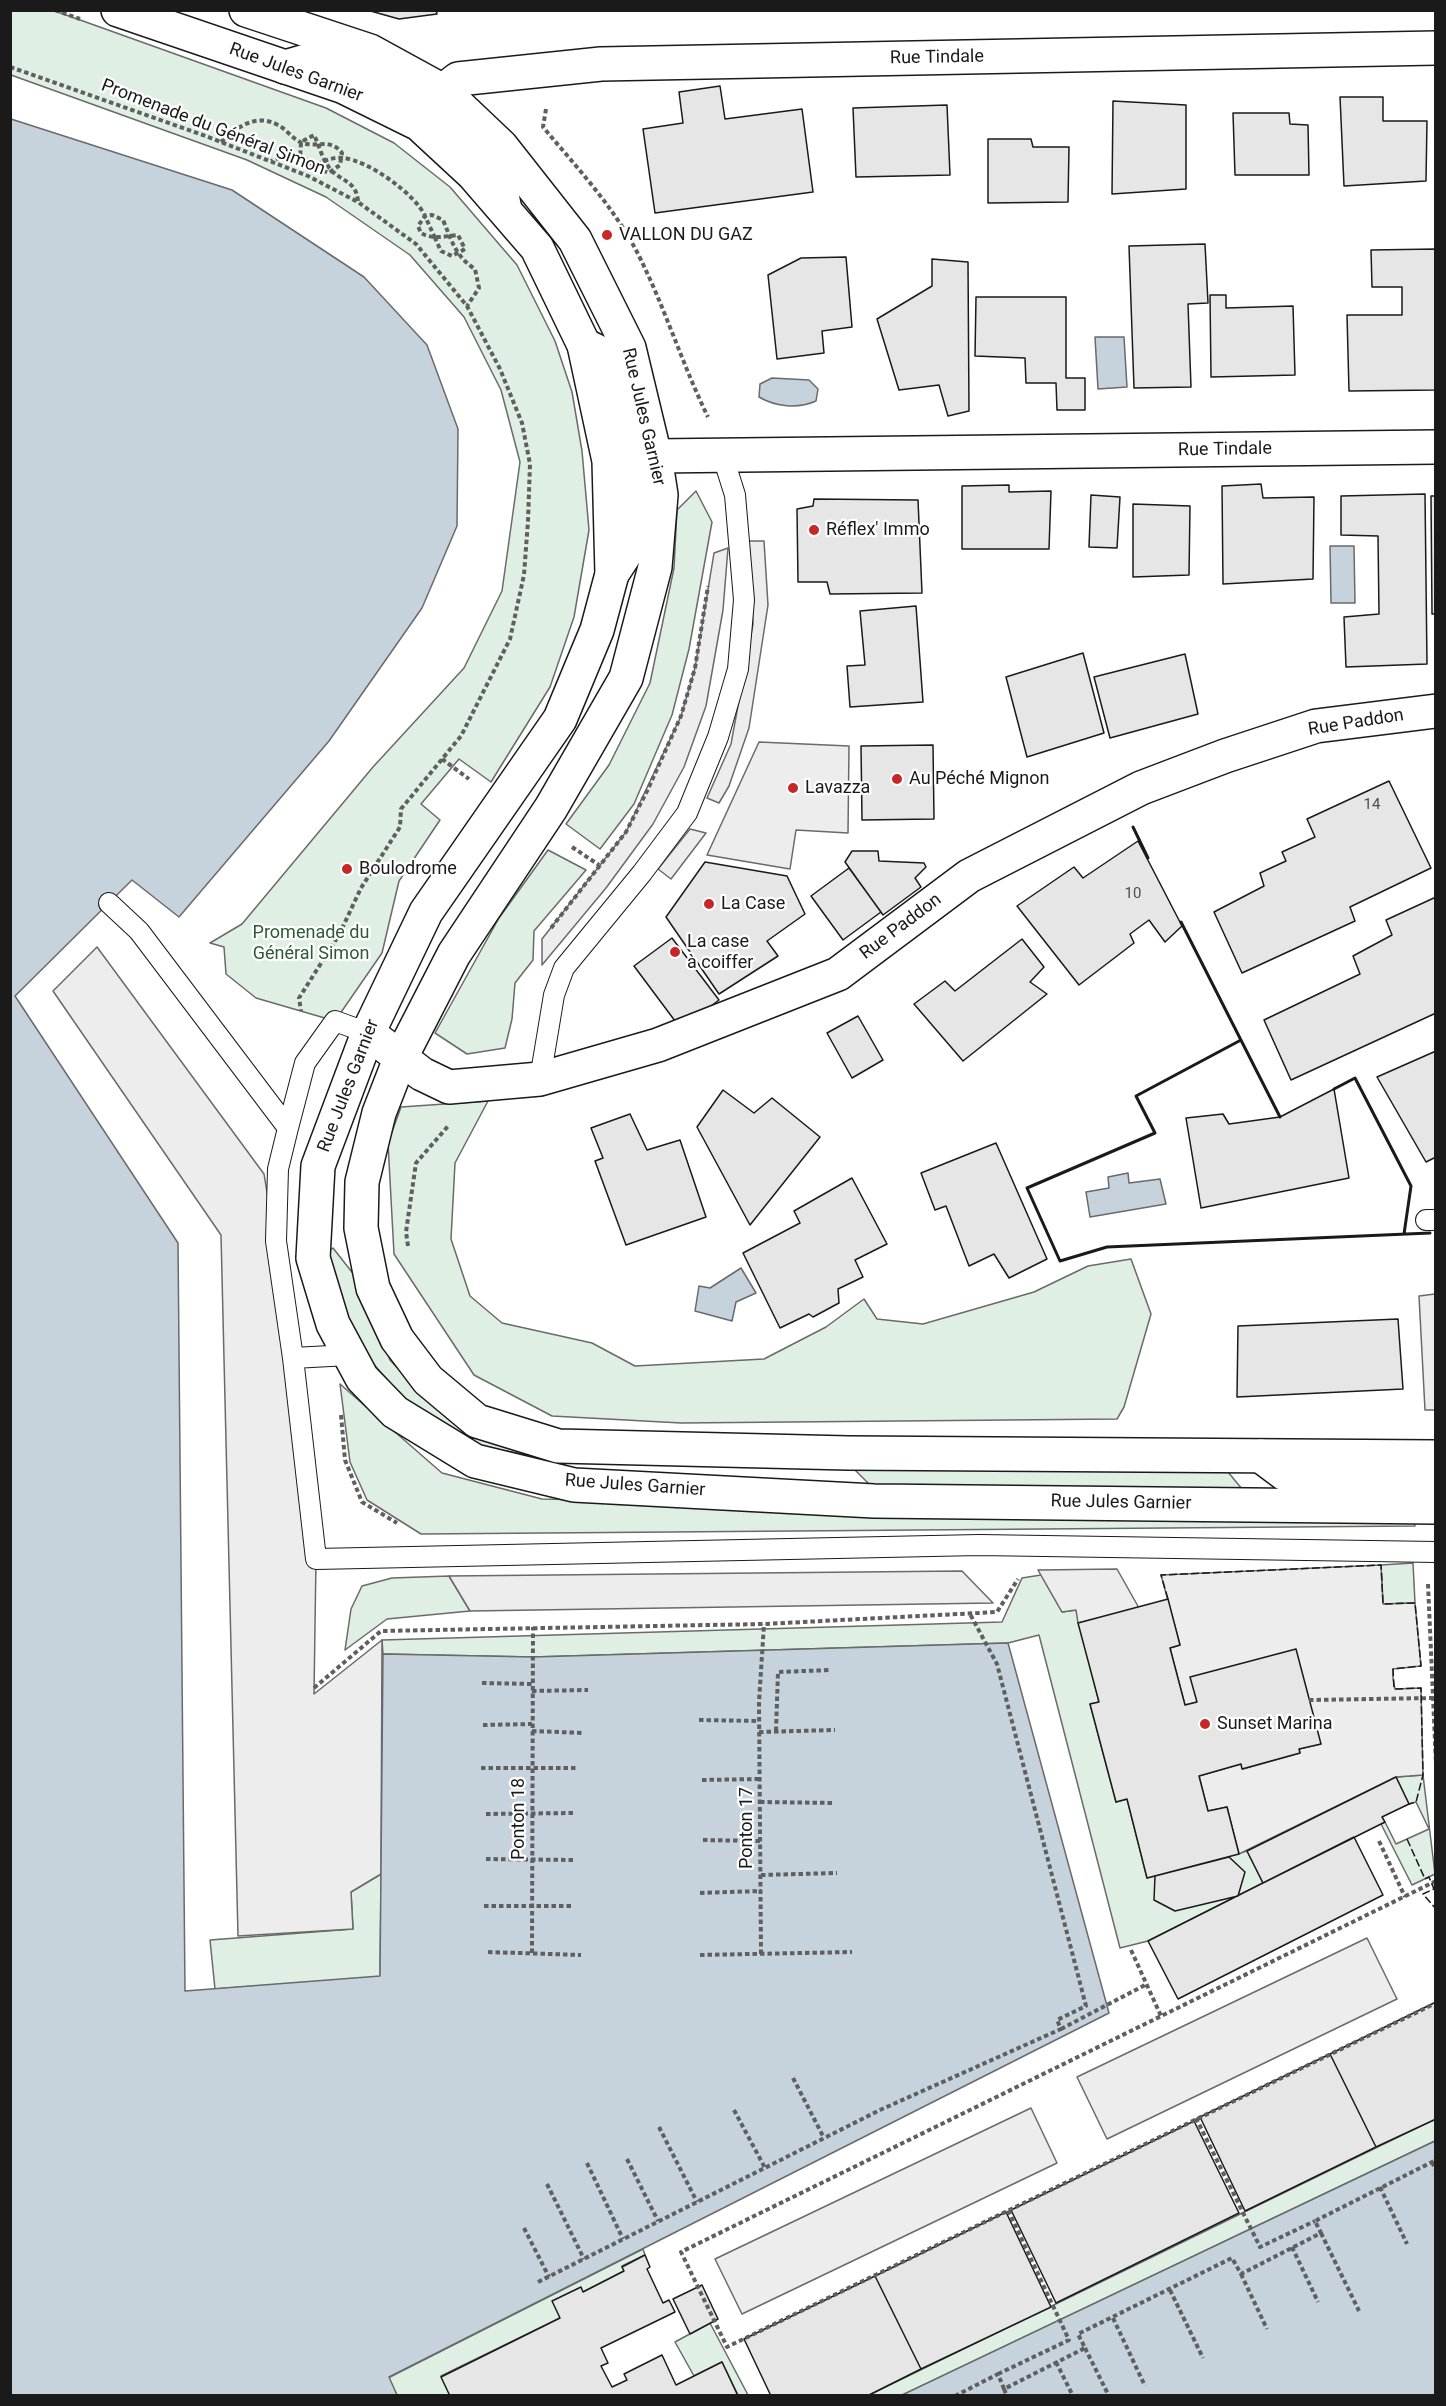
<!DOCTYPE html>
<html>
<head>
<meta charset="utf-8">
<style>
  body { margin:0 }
  #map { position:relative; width:1446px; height:2406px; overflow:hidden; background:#fff; font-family:Roboto,sans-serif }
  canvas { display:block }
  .frame { position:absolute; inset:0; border:12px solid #1a1a1a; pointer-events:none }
</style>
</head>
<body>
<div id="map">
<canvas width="1446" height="2406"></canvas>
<div class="frame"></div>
</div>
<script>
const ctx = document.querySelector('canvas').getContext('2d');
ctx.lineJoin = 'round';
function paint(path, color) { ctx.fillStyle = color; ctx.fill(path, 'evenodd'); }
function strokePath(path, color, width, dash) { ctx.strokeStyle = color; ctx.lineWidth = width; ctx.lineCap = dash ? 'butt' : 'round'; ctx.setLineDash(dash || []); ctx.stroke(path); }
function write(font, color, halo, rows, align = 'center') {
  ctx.font = font + ' Roboto,sans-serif'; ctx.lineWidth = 4.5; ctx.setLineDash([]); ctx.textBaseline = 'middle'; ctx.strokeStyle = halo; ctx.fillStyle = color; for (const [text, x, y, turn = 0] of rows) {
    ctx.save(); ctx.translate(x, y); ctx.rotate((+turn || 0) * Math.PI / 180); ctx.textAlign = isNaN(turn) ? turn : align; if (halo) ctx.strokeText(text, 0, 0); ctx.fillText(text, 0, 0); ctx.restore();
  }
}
const green = new Path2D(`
  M11,11H55L326,108L394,143L450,187L517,265L555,341L572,392L582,451L589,530L574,617L550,687L491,782L459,759L421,804L440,820L399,881L382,953L335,1021L256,998L226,974L224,947L210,943L242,924L373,767L464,668L502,591L520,462L501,390L464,317L410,255L326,197L247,160L11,75Z
  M696,491L712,522L689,649L672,715L634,804L600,849L566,824L609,765L650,683L674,568L677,510Z
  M548,850L586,870L534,931L533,960L515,983L512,1019L505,1048L467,1054L435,1033L499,918Z
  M488,1101L455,1163L451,1239L470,1296L502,1323L592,1343L635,1366L764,1359L826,1327L864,1299L877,1319L923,1324L1034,1292L1088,1266L1131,1259L1151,1314L1124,1407L1117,1419L681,1423L552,1416L474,1375L394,1254L388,1143L401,1107Z
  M333,1248L355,1276L390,1360L432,1405L574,1462L481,1447L406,1401L370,1360L340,1302L326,1253Z
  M340,1384L442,1473L542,1499L1412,1517L1415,1526L421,1534L367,1500L350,1462Z
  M854,1469L1228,1472L1242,1489L871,1486Z
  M1413,1563L1415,1603L1383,1604L1381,1565Z
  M1041,1575L1062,1612L1076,1610L1099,1702L1090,1704L1116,1802L1127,1799L1147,1878L1247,1851L1263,1883L1148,1941L1120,1948L1039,1635L1008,1643L533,1657L383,1654L382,1640L1002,1622L1022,1578Z
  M449,1576L470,1611L387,1619L345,1650L351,1609L362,1586L392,1578Z
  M1423,1775L1435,1874L1412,1885L1381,1824L1385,1822L1396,1844L1429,1829L1416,1802L1409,1804L1396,1777Z
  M381,1874L380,1977L215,1989L210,1940L353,1929L351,1892Z
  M1435,2119V2141L903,2395L867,2396Z
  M643,2249L645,2255L622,2266L624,2271L583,2292L560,2318L441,2376L450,2395H397L388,2378Z
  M710,2323L748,2395H738L722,2362L694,2376L675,2342Z`);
paint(green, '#e0efe3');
strokePath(green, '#6a6a6a', 1.5);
const parking = new Path2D(`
  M749,541H764L768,605L749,728L729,786L719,803L707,798L731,744L753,624Z
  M728,548L723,610L706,706L684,767L653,824L606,888L542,965V939L626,832L681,716L695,668L714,553Z
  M759,742L849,746L848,833L796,830L790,869L707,855Z
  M690,829L706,833L671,879L658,869Z
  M97,947L264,1174L288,1318L316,1559L314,1694L382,1640L381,1874L351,1892L353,1929L238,1936L221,1235L53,991Z
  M1435,1294V1410H1425L1419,1296Z
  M1381,1565L1383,1604L1415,1603L1421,1666L1393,1669V1678L1395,1689L1421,1688L1423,1775L1396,1777L1239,1854L1227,1807L1208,1811L1199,1776L1241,1764L1243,1769L1300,1753L1299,1749L1321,1744L1197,1702L1185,1705L1170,1648L1180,1645L1161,1575Z
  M1117,1569L1139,1608L1078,1623L1076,1610L1062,1612L1038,1570Z
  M962,1571L993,1603L470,1611L449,1576Z
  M1367,1938L1397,1999L1107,2139L1077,2077Z
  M1031,2108L1057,2163L742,2314L715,2259Z`);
paint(parking, '#ededed');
strokePath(parking, '#6a6a6a', 1.5);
const water = new Path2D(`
  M11,119L232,190L364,277L427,345L458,429L457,526L422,608L329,741L179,917L132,880L15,996L178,1243L185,1991L380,1976L383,1654L533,1657L1008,1643L1109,2013L389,2377L397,2395L11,2396Z
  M1095,337H1124L1127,387L1098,389Z
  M772,378L809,380L818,389L816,401C798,409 776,407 759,397L760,384Z
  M1330,546H1354L1355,603H1331Z
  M1128,1173L1129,1183L1160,1179L1166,1204L1090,1217L1086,1192L1109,1188L1108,1177Z
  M741,1268L756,1293L736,1302L732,1321L695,1311L699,1286L710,1288Z
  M1435,2141V2395H902Z`);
paint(water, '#c6d2dc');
strokePath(water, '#6a6a6a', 1.5);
const building = new Path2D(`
  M367,10H436L437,14L399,19Z
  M720,86L725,119L802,109L813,192L655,213L643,129L683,123L679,92Z
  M1340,97H1383V121H1427L1426,181L1344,186Z
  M1113,101L1186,105V189L1112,194Z
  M947,105L950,175L856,177L853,108Z
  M1233,113H1289L1290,124L1308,125L1309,175H1235Z
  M988,139H1031L1033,147H1069L1068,202L988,203Z
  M1205,244L1208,303L1188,304L1191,387L1134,388L1129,246Z
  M1436,249V390L1349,391L1347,315H1402V287H1372L1371,250Z
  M846,257L852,327L822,331L824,353L777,359L768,275L801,258Z
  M932,259L968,262L969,411L948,416L939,385L899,390L877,319L932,286Z
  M1210,295H1226V308L1293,306L1295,375L1211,377Z
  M976,297H1066V378H1085V410H1057L1056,383H1026L1025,358L975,356Z
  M1261,484L1263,498L1314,497L1313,579L1223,584L1222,486Z
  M1009,485V492L1051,491L1049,549H962V486Z
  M1425,494L1427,664L1346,667L1344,617L1379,614L1378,536L1341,535V496Z
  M1091,495L1120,497L1117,548L1089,547Z
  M1431,496H1436V614H1432Z
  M814,499L918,500L922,593L830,594L827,582H798L797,509L813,506Z
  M1133,504L1190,506L1189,575L1133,577Z
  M916,606L923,702L850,707L847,666L865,665L860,611Z
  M1083,653L1104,733L1027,757L1006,677Z
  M1185,654L1198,714L1110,738L1094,677Z
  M933,745L934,819L862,820L861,746Z
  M1389,781L1431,868L1350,907L1355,921L1242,973L1214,912L1264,886L1260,873L1286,861L1282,852L1315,837L1307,819Z
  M1138,841L1182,926L1165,942L1149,920L1130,934L1134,943L1079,985L1017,906L1074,867L1083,878Z
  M852,851H878L879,861L924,863L926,867L915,878L921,887L883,915L845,862Z
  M705,862L787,876L805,914L767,941L778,956L719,994L666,917Z
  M849,868L881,912L843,940L811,896Z
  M1436,897V1013L1291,1080L1264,1020L1360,974L1353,956L1392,935L1386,920Z
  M672,938L719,1000L681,1029L634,966Z
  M1022,939L1044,967L1030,982L1047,994L963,1061L914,1004L945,981L955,991Z
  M858,1016L883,1060L852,1078L827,1033Z
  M1436,1051V1157L1426,1162L1377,1077Z
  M1334,1089L1349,1178L1201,1208L1186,1118L1223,1114L1229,1124L1280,1117Z
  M723,1090L754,1113L772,1098L820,1137L750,1225L697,1127Z
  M630,1114L647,1150L680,1140L706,1217L626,1245L595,1161L603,1158L591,1128Z
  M996,1143L1047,1259L1009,1278L994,1254L969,1266L946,1206L935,1210L921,1173Z
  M852,1178L887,1244L855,1260L863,1277L838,1289L839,1303L813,1317L809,1314L780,1328L743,1253L800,1223L794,1211Z
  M1398,1319L1403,1389L1237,1397L1238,1326Z
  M1168,1599L1180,1645L1170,1648L1185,1705L1197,1702L1190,1677L1296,1649L1321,1744L1299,1749L1300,1753L1242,1769L1241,1764L1199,1776L1208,1811L1227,1807L1239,1854L1147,1878L1127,1799L1116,1802L1090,1704L1099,1702L1078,1623Z
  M1396,1777L1409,1804L1382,1817L1385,1822L1263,1883L1247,1851Z
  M1354,1837L1383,1895L1178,1999L1148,1941Z
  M1229,1857L1245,1872L1238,1896L1175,1911L1154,1900L1155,1876Z
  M1436,2002V2119L1376,2147L1330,2054Z
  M1330,2054L1376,2147L1245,2211L1200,2117Z
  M1194,2121L1239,2213L1056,2303L1011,2210Z
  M1006,2212L1051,2307L921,2369L875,2276Z
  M645,2255L650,2267L647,2269L663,2303L669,2300L675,2312L601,2348L608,2363L601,2366L612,2387L627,2380L624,2374L662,2355L676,2385L722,2362L738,2396H450L441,2377L560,2318L552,2301L581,2287L583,2292L624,2271L622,2267Z
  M875,2276L921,2369L867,2396H771L744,2339Z
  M702,2285L718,2319L690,2334L673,2299Z`);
paint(building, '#e6e6e6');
strokePath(building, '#1a1a1a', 1.5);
const lane = new Path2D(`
  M109,903L139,931L288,1128L278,1169L276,1241L293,1358L316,1559L979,1545L1436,1552
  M540,1079L554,995L564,968L642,873L687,813L718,737L738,669L744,600L735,495L723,457
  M288,1128L305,1063L335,1021L368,1033
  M1426,1220H1436
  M293,1358L349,1355`);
const street = new Path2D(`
  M285,67L316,58L416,100L443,91L458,79L601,64L1436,48
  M443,91L440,113L496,165L505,210
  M584,345L613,359L636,449L655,456L1436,447
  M612,574L638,534L641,464L655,456
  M1261,1456L1285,1474L1436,1479`);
const secondary = new Path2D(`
  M368,1033L422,1074L449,1087L540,1079L658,1045L838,974L969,876L1141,788L1225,756L1316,726L1436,711`);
const primary = new Path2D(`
  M118,10L344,87L419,124L473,174L537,248L584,345L609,461L612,574L597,630L560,719L426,912L368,1033L318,1166L313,1258L333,1324L362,1378L395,1412L475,1461L574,1485L874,1501L1436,1507
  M246,10L370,51L443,91L501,146L575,240L629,348L655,456L661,495L655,567L626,678L551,808L454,954L400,1059L379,1113L362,1182L361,1228L373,1288L397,1339L428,1380L477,1421L558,1446L848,1453L1436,1457`);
strokePath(lane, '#1a1a1a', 22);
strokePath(street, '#1a1a1a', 36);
strokePath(secondary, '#1a1a1a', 36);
strokePath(primary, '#1a1a1a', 36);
strokePath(new Path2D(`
  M55,10L80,19
  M10,67L203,135L308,176L358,202L416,244L467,306L500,369L522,423L530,464L528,521L524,575L510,639L461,736L401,809L400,827L361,888L339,935L299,998L301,1011
  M546,109L543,127C578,169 617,210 641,260C666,311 683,366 708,417
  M221,142C237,127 256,113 278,125C286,129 292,138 300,142C316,149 330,137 342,153L340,165L329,173C300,162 308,146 271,161
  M358,201C356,179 339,182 328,166C322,158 319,145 314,135L301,142L300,160L307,167C320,165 329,156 343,158C368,160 415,194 425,216L432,215L443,220C452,241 455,256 475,269L479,288L467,306
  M435,238L425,216L418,226L421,233C433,240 445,236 458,235L465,249L452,256L441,251L435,238
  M442,759L469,779
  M572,847L599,865
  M551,928L626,832L648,789L681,716L695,668L708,586
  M408,1246L406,1232L416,1163L449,1125
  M341,1415L345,1460L362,1502L397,1523
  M1428,1584L1436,1764
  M482,1683L532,1684
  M314,1688L381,1631L764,1624L997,1612L1018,1579
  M532,1691L588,1690
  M1309,1700L1434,1698
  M699,1720L759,1721
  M483,1725L532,1724
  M532,1731L584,1733
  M776,1731L778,1672L831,1670
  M759,1732L835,1730
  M481,1768H577
  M702,1780L760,1779
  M760,1802L835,1803
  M486,1814L576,1813
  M703,1840L760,1841
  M1379,1841L1405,1897
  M486,1859L574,1860
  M761,1875L837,1873
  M1436,1881L681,2252L727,2347L1436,2003
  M700,1893L761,1891
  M484,1906H573
  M1131,1950L1161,2016
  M488,1952L581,1955
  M532,1953L533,1627
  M761,1954L759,1702L764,1624
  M700,1955L852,1952
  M1061,2029L1147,1984
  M793,2078L824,2138
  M734,2110L765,2168
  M1196,2118L1260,2247L1315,2221
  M659,2127L697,2202
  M627,2159L658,2221
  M1432,2162L1436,2170
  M587,2163L623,2239
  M547,2184L584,2259
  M1380,2187L1407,2244
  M524,2228L549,2277
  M1321,2233L1359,2311
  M1292,2247L1318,2302
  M1241,2274L1267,2329
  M538,2282L880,2110L1061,2029L1057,2020L1086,2006L997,1664L970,1614
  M1170,2290L1203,2358
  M1113,2318L1145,2386
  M1085,2348L1109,2396
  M1056,2362L1073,2396
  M998,2374L1069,2340L1008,2210
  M1004,2389L1007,2396
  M955,2396L998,2374L1004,2389L1085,2348L1078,2334L1232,2258L1241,2274L1321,2233L1315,2221L1436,2160`), '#5f5f5f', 4, [4.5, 3]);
strokePath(lane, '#fff', 20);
strokePath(street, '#fff', 33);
strokePath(secondary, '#fff', 33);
strokePath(primary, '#fff', 33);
strokePath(new Path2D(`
  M1168,1599L1161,1575L1381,1565L1383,1604L1415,1603L1421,1666L1393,1669L1394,1689L1421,1688L1423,1775L1416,1802L1409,1804
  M1407,1839L1425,1879L1429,1877L1434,1889L1423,1894L1436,1909`), '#1a1a1a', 1.5, [8, 3]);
strokePath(new Path2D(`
  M1133,827L1148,858
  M1181,922L1280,1117
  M1241,1040L1136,1096L1155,1133L1027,1188L1060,1261L1107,1247L1430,1233
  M1334,1089L1355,1078L1411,1186L1404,1234`), '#1a1a1a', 3);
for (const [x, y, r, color] of [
  [607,235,6,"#c62828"],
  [814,530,6,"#c62828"],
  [897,779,6,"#c62828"],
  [793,788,6,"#c62828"],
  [347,869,6,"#c62828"],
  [709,904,6,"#c62828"],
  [675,952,6,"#c62828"],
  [1205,1724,6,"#c62828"]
]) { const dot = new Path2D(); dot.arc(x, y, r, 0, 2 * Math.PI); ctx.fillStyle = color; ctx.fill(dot); strokePath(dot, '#fff', 2); }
write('15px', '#4d4d4d', null, [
  ["14",1372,805],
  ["10",1133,894]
]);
write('18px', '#1a1a1a', '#fff', [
  ["Rue Tindale",937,58,-1],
  ["Rue Jules Garnier",296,73,20],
  ["Promenade du Général Simon",213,128,21],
  ["Rue Jules Garnier",643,417,77],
  ["Rue Tindale",1225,450,-1],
  ["Rue Paddon",1356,723,-9],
  ["Rue Paddon",901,927,-37],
  ["Rue Jules Garnier",349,1086,-69],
  ["Rue Jules Garnier",635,1486,4],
  ["Rue Jules Garnier",1121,1503,1],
  ["Ponton 18",519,1819,-90],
  ["Ponton 17",747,1828,-90]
]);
write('18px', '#1a1a1a', '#fff', [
  ["VALLON DU GAZ",619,235],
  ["Réflex' Immo",826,530],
  ["Au Péché Mignon",909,779],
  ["Lavazza",805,788],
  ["Boulodrome",359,869],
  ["La Case",721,904],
  ["La case",687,942],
  ["à coiffer",687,963],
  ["Sunset Marina",1217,1724]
], 'left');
write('18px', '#2b5a34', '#fff', [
  ["Promenade du",311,933],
  ["Général Simon",311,954]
]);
</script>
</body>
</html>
